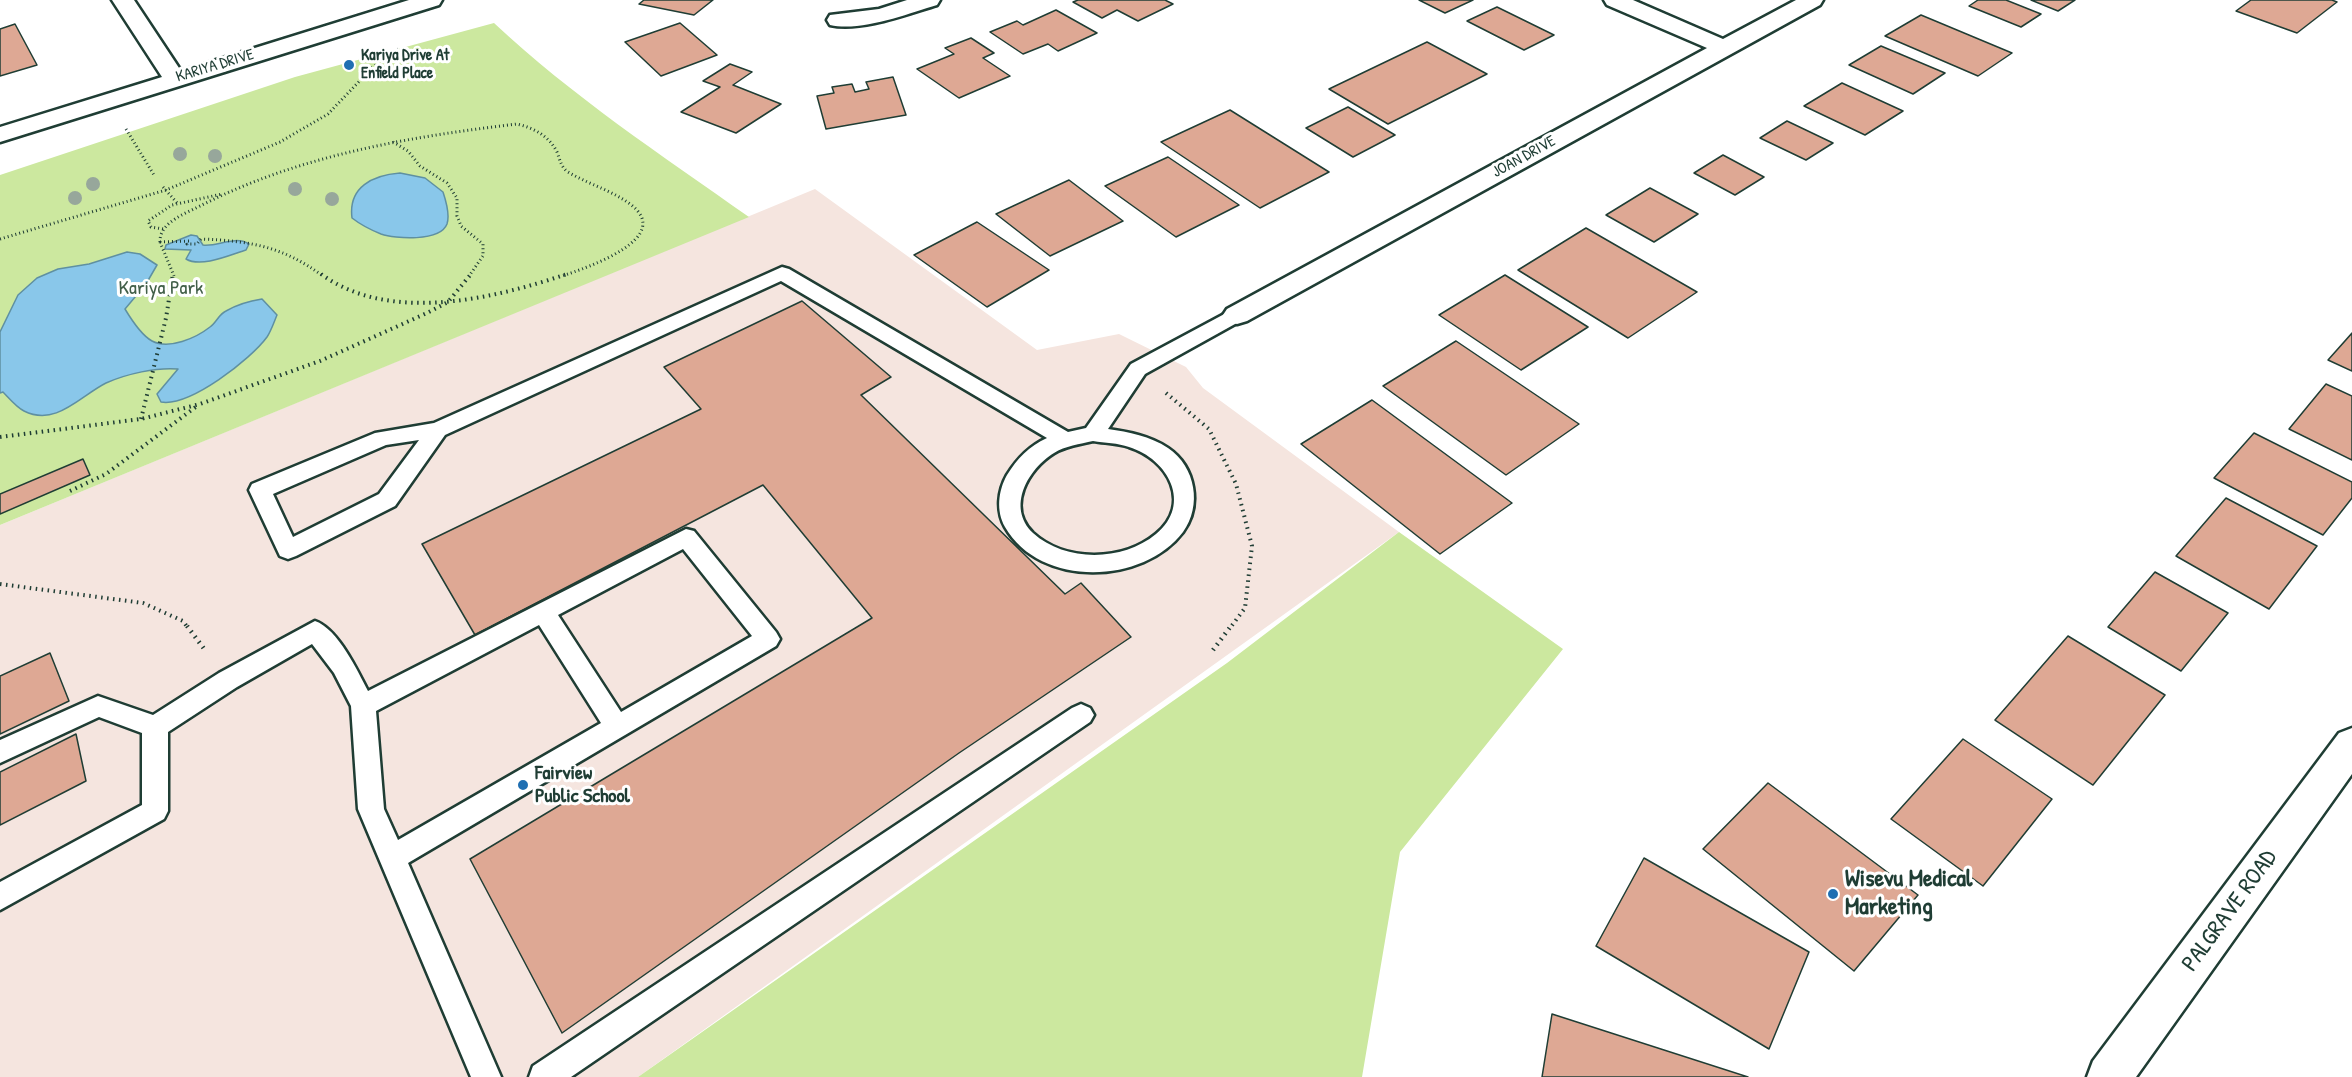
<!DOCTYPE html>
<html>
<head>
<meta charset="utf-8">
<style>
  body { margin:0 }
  canvas { display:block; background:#fff }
</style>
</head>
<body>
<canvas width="2352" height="1077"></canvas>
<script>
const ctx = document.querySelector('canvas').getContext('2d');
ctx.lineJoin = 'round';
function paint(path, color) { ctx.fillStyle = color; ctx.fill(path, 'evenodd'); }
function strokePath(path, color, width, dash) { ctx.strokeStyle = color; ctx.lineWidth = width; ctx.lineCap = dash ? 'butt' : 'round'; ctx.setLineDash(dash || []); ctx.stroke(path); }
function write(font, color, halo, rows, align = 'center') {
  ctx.font = font + ' "Patrick Hand",sans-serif'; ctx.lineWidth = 6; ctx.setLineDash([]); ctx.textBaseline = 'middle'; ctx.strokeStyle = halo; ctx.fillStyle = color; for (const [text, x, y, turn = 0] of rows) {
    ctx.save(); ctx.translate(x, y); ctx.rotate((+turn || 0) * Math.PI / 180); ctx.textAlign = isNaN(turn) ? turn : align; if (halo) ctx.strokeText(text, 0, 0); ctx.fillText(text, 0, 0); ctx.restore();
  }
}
paint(new Path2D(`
  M815,189L1037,350L1119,334L1186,367L1203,388L1399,532L638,1077H0V525Z`), '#f5e5df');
paint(new Path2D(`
  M494,23C572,96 661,155 749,217L0,525V175L295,77Z
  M1399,532L1563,649L1400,852L1362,1077H638L1227,663Z`), '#cce89f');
const water = new Path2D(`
  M400,173L425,178L443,192C446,201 450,215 447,224C440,242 395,239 381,234C371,230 361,225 352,218C348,187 373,175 400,173Z
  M191,235L197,236L203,245C218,247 234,235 249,244L246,250C230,255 201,268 186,259L191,250L165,249L166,245Z
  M127,252L140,254L157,265L146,284L125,309C131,319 141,335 152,341C169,350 196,338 210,327C216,323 219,314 226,311C238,304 249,301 262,299L277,315C274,322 271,331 267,337C251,359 190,407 161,402L157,394L178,369C157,367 126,374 106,383C80,396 56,427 24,411C16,407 9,398 3,392L0,393V332L18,295L37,278L58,269L89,264Z`);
paint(water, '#89c7ea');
strokePath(water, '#5f90a1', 1.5);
const building = new Path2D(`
  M644,0H713L694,15L639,4Z
  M1078,0H1165L1173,4L1138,21L1117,10L1102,18L1073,2Z
  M1419,0H1473L1445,13Z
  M1978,0H2006L2041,14L2021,27L1969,6Z
  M2031,0H2075L2058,11Z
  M2251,0H2332L2337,2L2297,33L2236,11Z
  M1497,7L1554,35L1524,50L1467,21Z
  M1056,10L1097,33L1058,51L1048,44L1023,54L990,32L1017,21L1023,25Z
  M1921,15L2012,53L1978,76L1885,36Z
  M680,23L717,55L661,76L625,42Z
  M15,24L37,65L0,76V29Z
  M971,38L994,53L983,58L1010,76L959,98L917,69L954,54L945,48Z
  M1427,42L1487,74L1388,124L1329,89Z
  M1881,46L1945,73L1913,94L1849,65Z
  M730,64L752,72L733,85L781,104L736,133L681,112L720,87L703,81Z
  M893,77L906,115L826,129L817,96L834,93L832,87L852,84L855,92L869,89L866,82Z
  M1842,83L1903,111L1865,135L1804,106Z
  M1348,107L1395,135L1353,157L1306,128Z
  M1230,110L1329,172L1260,208L1161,142Z
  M1787,121L1833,143L1806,160L1760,138Z
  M1723,155L1764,177L1735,195L1694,173Z
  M1168,157L1239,205L1176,237L1105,186Z
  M1069,180L1123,221L1050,256L996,214Z
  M1650,188L1698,214L1654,242L1606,215Z
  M977,222L1049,270L987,307L914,255Z
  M1586,228L1697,292L1628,338L1518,270Z
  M1505,275L1588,327L1521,370L1439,315Z
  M802,301L891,377L861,395L1065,594L1081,583L1131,637L959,753L562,1033L470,859L872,618L763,485L475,635L422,544L701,409L664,367Z
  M2352,333V371L2328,360Z
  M1456,341L1579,424L1506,475L1383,386Z
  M2326,384L2352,396V460L2289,429Z
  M1372,400L1512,503L1440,554L1301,444Z
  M2254,433L2352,482V498L2323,535L2214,478Z
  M83,459L90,475L0,514V494Z
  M2226,498L2317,546L2269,609L2176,556Z
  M2155,572L2228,613L2181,671L2108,627Z
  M2068,636L2165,695L2093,785L1995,720Z
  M50,653L69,701L0,734V676Z
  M76,734L86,781L0,825V772Z
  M1963,739L2052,799L1983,886L1891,819Z
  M1768,783L1918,895L1854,971L1703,849Z
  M1644,858L1809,952L1769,1049L1596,946Z
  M1552,1014L1748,1077H1542Z`);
paint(building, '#dea894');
strokePath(building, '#1f3d34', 1.5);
const lane = new Path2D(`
  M782,267L789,269L1068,432L1086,428L1131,364L1230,311L1237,309L1244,311L1247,315L1244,319L1145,374L1108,429C1129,432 1150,436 1168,448C1196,467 1202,506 1183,532C1143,585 1040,588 1005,527C996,511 998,491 1007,475C1017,459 1029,446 1047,438L781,281L445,435L395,506L296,556L288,559L280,556L249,490L252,484L375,433L434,423ZM419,440L379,494L293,537L273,494L386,445ZM1093,441C1105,443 1118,443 1129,447C1168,459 1193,504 1156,534C1122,562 1065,562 1033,533C1006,507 1028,469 1054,453C1065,446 1080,444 1093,441Z
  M686,529L694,531L776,632L780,639L776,646L408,863L501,1077H471L358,809L351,706L334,673L312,644L237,687L168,732V811L164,819L0,910V882L142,805V733L99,717L0,763V740L98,696L153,715L219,673L315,621C338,629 357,670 368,691ZM683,549L752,636L621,712L558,615ZM539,625L601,723L398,840L384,809L376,711Z
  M1081,704L1090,708L1094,715L1090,722L571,1077H529L533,1066L1072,708Z`);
const street = new Path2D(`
  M112,0H134L181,71L409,0H442L439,5L0,142V127L162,77Z
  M907,0H940L937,5C907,14 861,32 830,25L827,20L830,15L879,9Z
  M1604,0H1633L1723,39L1796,0H1823L1820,5L1247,321L1237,324L1227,321L1223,315L1227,309L1707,48L1607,5Z
  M2352,728V774L2136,1077H2087L2093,1061L2339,733Z`);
strokePath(lane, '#1f3d34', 5);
strokePath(street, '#1f3d34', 5);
strokePath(new Path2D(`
  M126,129L154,175
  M393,142L408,151L420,166L447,183L457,198V216L461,226L483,244V256L469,276
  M163,187L178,204
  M163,229L151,227L148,221L172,205L222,194
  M0,239L166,190L280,142L328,114L373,67L398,49
  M160,242L174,276
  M160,242C159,222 187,213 202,205C301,155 408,137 517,124C534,128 549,136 557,152C560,160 561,167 568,172C588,184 611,190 630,204C676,238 586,268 562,276
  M160,242L189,241L187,244H197L201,239C250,241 282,246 323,276`), '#1f3d34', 3, [1, 3]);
strokePath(new Path2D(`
  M321,274C389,324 493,299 567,274
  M1166,393L1209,429L1236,484L1252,546L1245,608L1230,628
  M141,419L166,318L173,274
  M0,437L141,419L200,404L320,361L427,313L448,302L471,274
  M70,491L106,474L197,406
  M0,584L143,603L183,621L188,628`), '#1f3d34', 4, [1.5, 4.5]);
strokePath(new Path2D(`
  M187,626L205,650
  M1213,650L1231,626`), '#1f3d34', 4.5, [1.5, 5]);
paint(lane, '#fff');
paint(street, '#fff');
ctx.fillStyle = '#97a79b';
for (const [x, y] of [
  [180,154],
  [215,156],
  [93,184],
  [295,189],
  [75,198],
  [332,199]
]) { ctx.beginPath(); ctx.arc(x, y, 7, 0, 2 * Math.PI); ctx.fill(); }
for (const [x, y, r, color] of [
  [349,65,6,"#1f6fb2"],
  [523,785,6,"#1f6fb2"],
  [1833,894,6,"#1f6fb2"]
]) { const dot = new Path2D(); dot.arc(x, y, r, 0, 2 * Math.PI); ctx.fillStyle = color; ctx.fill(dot); strokePath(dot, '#fff', 2); }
write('bold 16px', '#1f3d34', '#fff', [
  ["Kariya Drive At",361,56],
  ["Enfield Place",361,74]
], 'left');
write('16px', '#1f3d34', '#fff', [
  ["KARIYA DRIVE",215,66,-17],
  ["JOAN DRIVE",1524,157,-29]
]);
write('20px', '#425f49', '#fff', [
  ["Kariya Park",161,289]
]);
write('bold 20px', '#1f3d34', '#fff', [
  ["Fairview",535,774],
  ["Public School",535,797]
], 'left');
write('bold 24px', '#1f3d34', '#fff', [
  ["Wisevu Medical",1845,880],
  ["Marketing",1845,908]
], 'left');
write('24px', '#1f3d34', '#fff', [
  ["PALGRAVE ROAD",2230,911,-54]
]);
</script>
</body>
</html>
